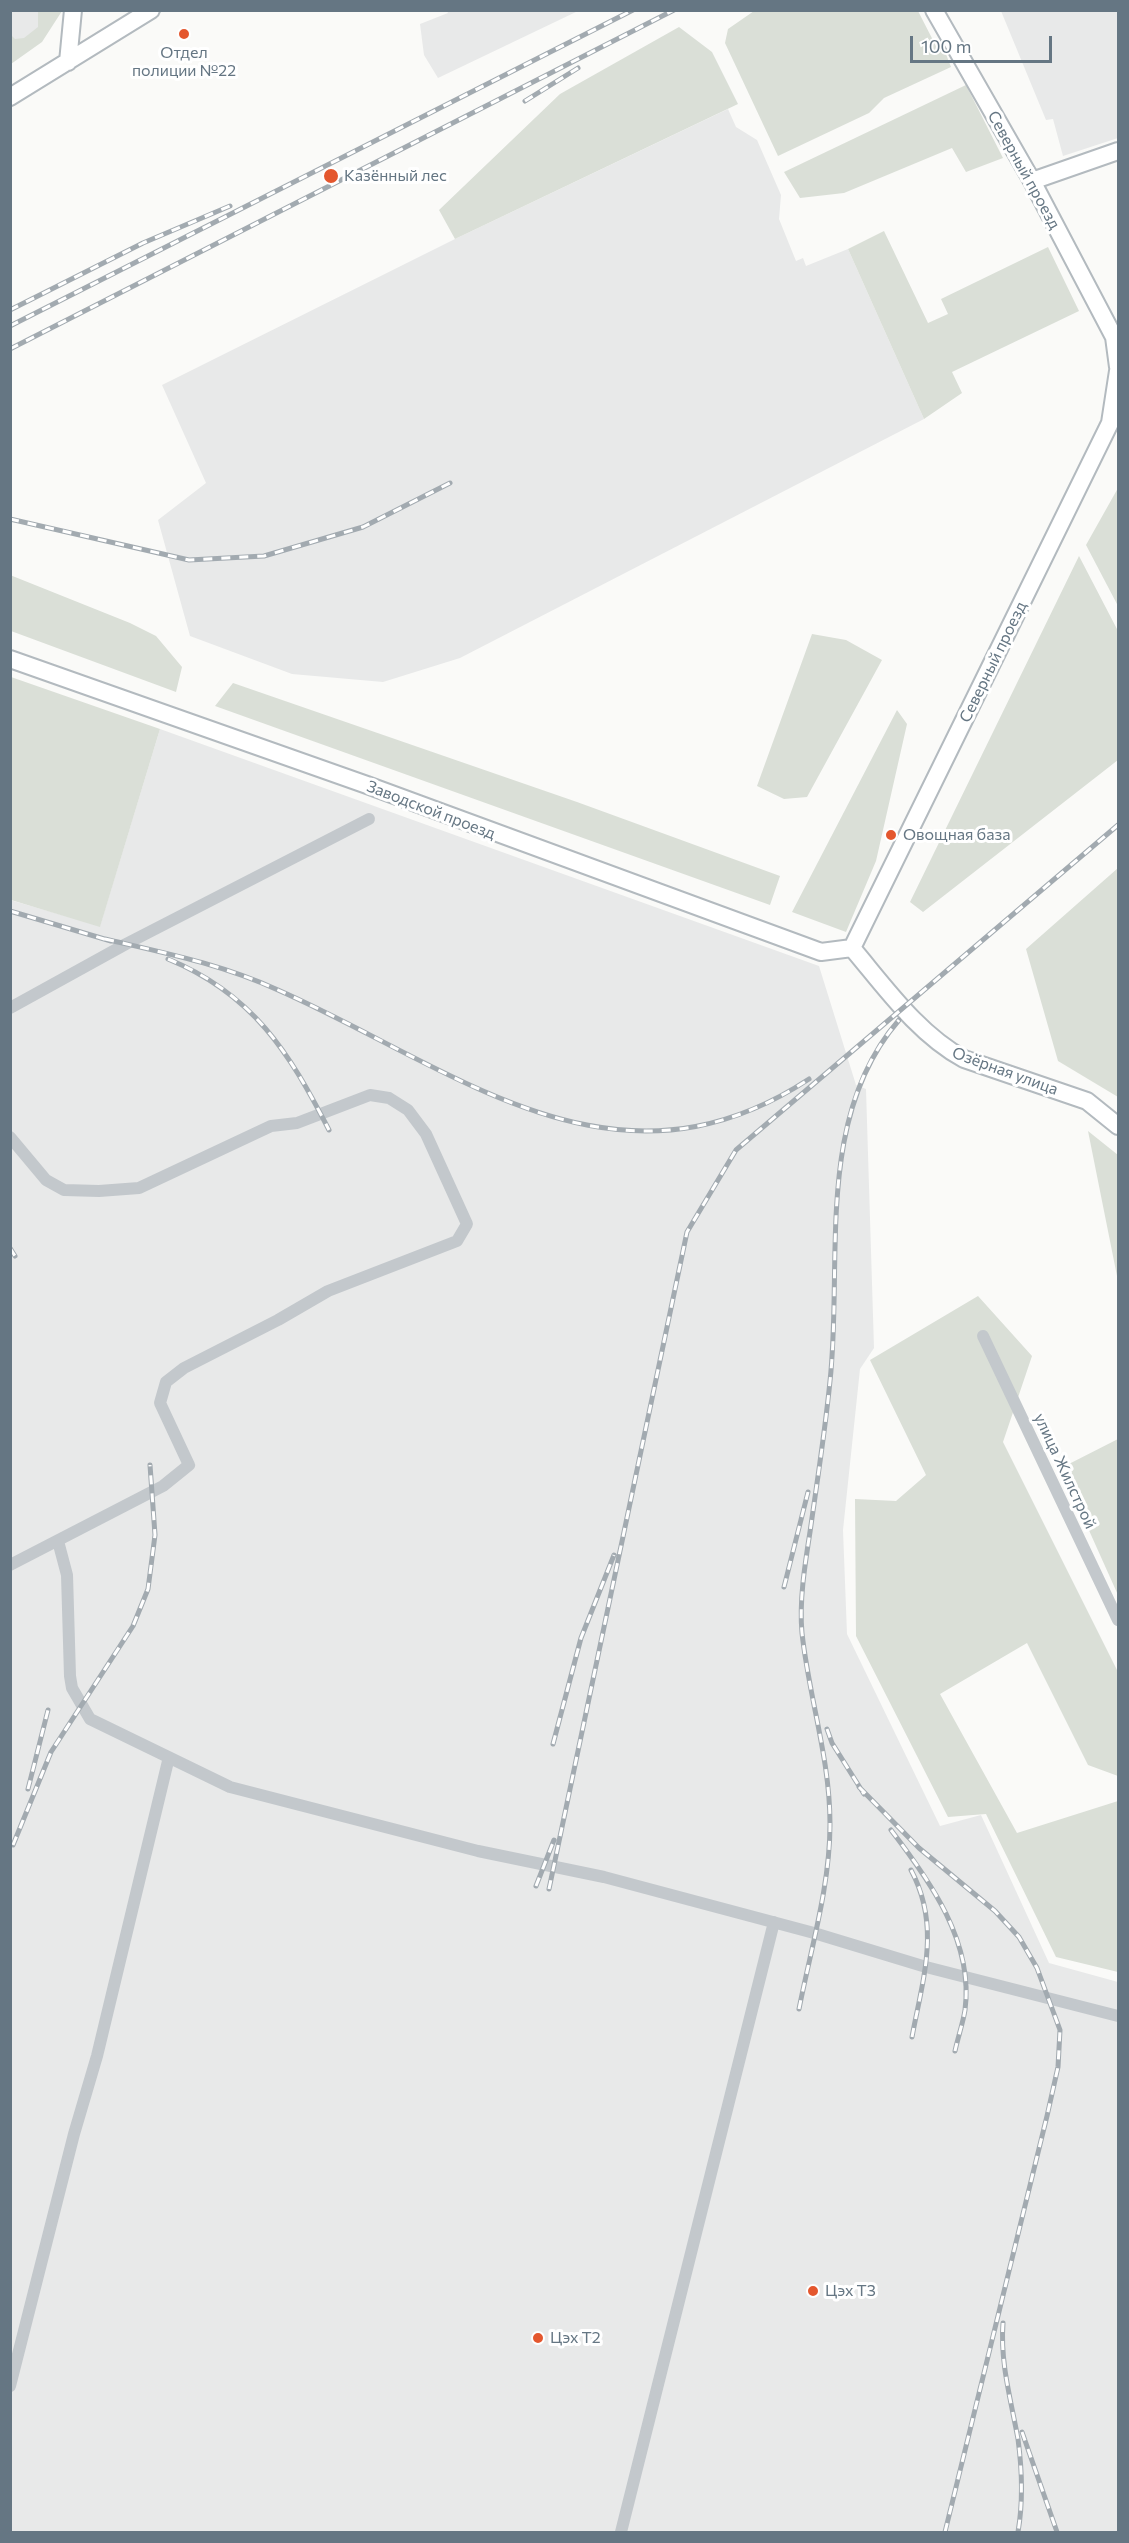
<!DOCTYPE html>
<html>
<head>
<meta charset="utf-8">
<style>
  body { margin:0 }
  #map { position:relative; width:1129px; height:2543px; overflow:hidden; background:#fafaf8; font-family:Commissioner,sans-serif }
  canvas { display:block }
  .frame { position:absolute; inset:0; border:12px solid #657683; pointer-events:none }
  .scale { position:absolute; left:910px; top:36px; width:142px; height:27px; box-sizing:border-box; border:3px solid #657683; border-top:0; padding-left:8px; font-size:18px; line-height:21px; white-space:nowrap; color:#657683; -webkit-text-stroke:4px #fff; paint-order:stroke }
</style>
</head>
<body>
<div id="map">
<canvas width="1129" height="2543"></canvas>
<div class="frame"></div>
<div class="scale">100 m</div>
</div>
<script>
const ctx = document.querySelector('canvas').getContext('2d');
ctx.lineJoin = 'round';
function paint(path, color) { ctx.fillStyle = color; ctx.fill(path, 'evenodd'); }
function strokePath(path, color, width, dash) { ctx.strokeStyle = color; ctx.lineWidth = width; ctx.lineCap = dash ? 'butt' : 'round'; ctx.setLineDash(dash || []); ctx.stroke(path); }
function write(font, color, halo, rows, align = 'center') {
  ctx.font = font + ' Commissioner,sans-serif'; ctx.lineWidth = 6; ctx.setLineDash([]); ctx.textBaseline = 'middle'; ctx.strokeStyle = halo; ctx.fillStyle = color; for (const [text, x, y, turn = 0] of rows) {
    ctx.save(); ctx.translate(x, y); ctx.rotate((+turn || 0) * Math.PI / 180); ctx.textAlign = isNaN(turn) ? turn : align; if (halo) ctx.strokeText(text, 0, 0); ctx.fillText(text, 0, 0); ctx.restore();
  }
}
paint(new Path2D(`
  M11,11H59L11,55Z
  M447,11H578L438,78L424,55L420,24L448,13Z
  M1001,11H1118V138L1063,156L1053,119L1046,120Z
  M728,109L736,127L757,140L781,195L779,219L796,261L803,258L806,266L848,249L924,419L460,658L383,682L292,674L190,636L158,520L206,483L162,385L455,239Z
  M160,729L819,966L856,1085L866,1089L874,1348L860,1369L843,1530L847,1634L940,1826L981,1815L1049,1963L1118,1982V2532H11L10,900L100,926Z`), '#e8e9e9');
paint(new Path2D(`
  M38,11H62L42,42L11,64V35L15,39L24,38L38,27Z
  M754,11H918L937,48L944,49L951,67L884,98L869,113L778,156L725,43L728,29Z
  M679,27L712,52L738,104L455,239L439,210L560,94Z
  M966,85L1003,158L966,172L952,148L844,193L800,198L784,172Z
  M884,231L928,323L948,314L941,299L1048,247L1079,311L952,372L962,393L924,419L848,249Z
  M1118,488V606L1086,545Z
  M1079,556L1118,631V760L923,912L910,902Z
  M10,575L130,623L156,636L182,667L176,692L11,631Z
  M812,634L846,640L882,660L807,797L784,799L757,786Z
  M11,677L160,729L100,927L11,900Z
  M233,683L577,802L780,876L770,905L215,706Z
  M897,710L907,724L876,861L846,932L792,912Z
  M1118,868V1097L1058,1061L1026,949Z
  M1088,1131L1118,1155V1281Z
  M978,1296L1032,1356L1003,1442L1118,1672V1776L1088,1765L1027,1643L940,1694L1017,1833L1118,1801V1972L1056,1957L986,1814L948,1817L856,1636L855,1499L896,1501L926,1475L870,1360Z
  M1118,1439V1595L1061,1468Z`), '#dadfd7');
const secondary = new Path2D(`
  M934,10L1032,181L1114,337L1118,367
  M68,62L73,10
  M10,97L151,10
  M1032,181L1118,151
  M10,659L367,785L821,952L852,948
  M852,948L1110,423L1118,371
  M852,948C885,987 918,1034 964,1059L1087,1101L1118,1126`);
strokePath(secondary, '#b3babf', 20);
strokePath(new Path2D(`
  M10,1008L126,944L369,819
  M10,1137L46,1180L64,1190L99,1191L139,1188L271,1126L297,1123L370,1095L389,1098L408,1110L426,1134L467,1224L457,1241L328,1291L278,1320L184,1368L166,1382L160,1403L189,1465L163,1486L10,1565
  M983,1336L1118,1620
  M58,1541L67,1575L70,1676L72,1688L90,1719L230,1787L478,1851L604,1877L814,1933L926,1967L1118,2016
  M10,2386L74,2134L97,2056L169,1757
  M621,2532L774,1922`), '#c3c8cc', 12);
strokePath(secondary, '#fff', 16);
const rail = new Path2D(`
  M525,101L578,68
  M10,310L143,243L230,206
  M10,326L633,10
  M10,349L674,10
  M10,519L189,560L264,556L363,527L450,483
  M10,911L111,941
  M105,939C165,953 221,964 278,990C455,1068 614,1207 809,1079
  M168,959C253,994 289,1052 329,1130
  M10,1248L15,1256
  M784,1587L808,1492
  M827,1729L832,1743L864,1794
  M553,1744L581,1638L614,1555
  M859,1787L919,1848L995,1911L1019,1937L1037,1968L1060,2030L1058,2067L1047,2116L945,2532
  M28,1789L48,1710
  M891,1830C930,1881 974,1942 965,2010C963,2023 958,2037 955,2051
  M13,1845L51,1752L133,1626L148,1589L155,1535L150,1465
  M911,1870C941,1926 923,1978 912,2037
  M536,1886L554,1840
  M549,1889L687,1232L736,1150L1118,825
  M799,2009C811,1948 830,1886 830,1824C830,1758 809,1698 802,1633C799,1601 805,1564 810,1532C817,1482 825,1432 830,1381C843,1263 814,1118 899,1020
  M1003,2323C1000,2363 1011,2400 1018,2439C1022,2469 1023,2503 1018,2532
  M1022,2432L1057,2532`);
strokePath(rail, '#a2aab0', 5);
strokePath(rail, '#fff', 3, [9]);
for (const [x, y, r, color] of [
  [184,34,6,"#e4572e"],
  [331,176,8,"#e4572e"],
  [891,835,6,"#e4572e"],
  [813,2291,6,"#e4572e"],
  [538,2338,6,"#e4572e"]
]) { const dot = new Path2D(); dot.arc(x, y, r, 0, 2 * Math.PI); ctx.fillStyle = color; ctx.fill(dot); strokePath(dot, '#fff', 2); }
write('16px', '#657683', '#fff', [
  ["Отдел",184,53,"center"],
  ["полиции №22",184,71,"center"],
  ["Казённый лес",344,176],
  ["Овощная база",903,835],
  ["Цэх Т3",825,2291],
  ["Цэх Т2",550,2338]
], 'left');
write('16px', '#657683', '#fff', [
  ["Северный проезд",1024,170,61],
  ["Северный проезд",993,662,-64],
  ["Заводской проезд",431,810,21],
  ["Озёрная улица",1005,1071,20],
  ["улица Жилстрой",1065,1471,65]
]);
</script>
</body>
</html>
